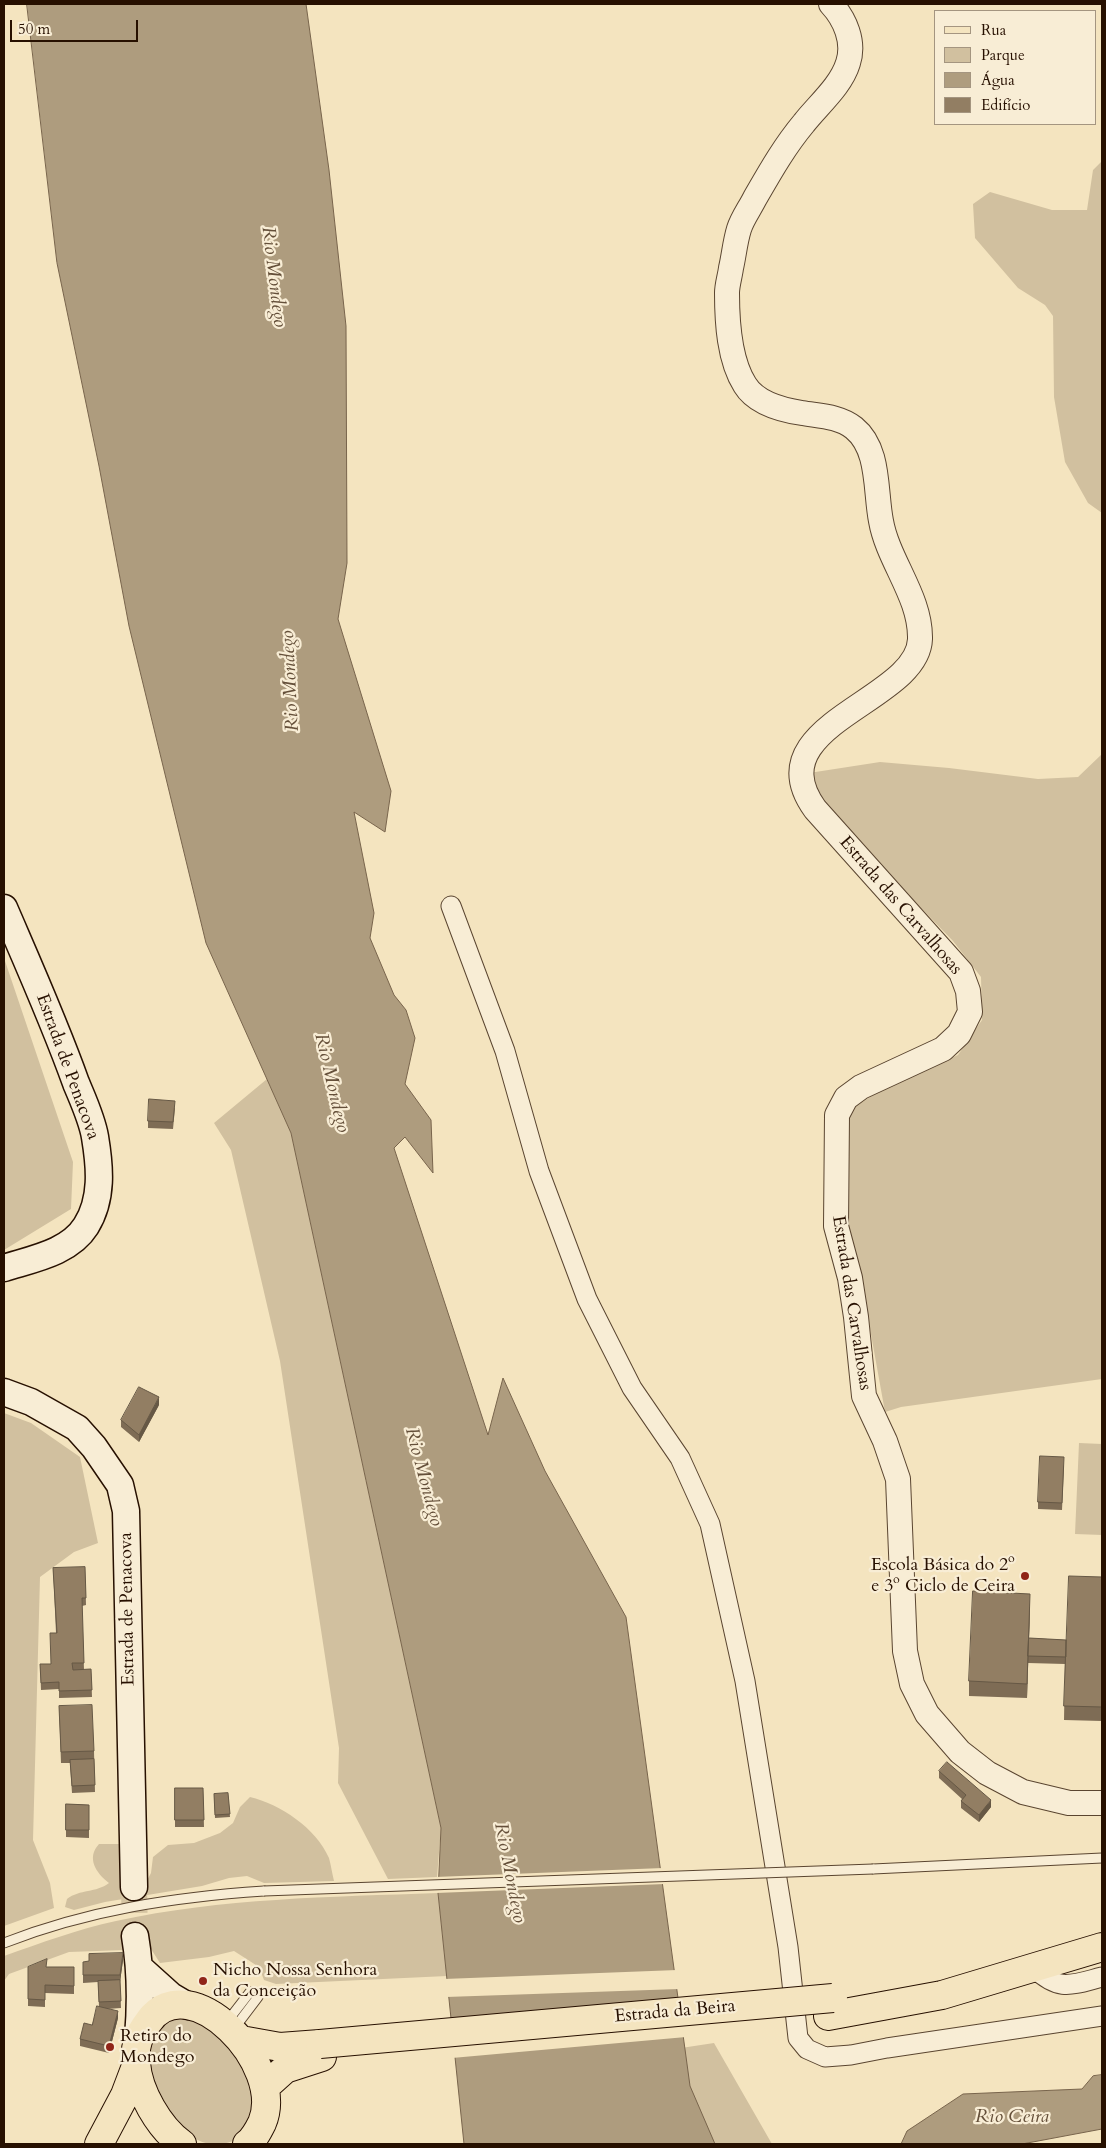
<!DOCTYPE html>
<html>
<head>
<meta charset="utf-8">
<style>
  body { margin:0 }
  #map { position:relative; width:1106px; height:2148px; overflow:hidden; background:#f4e4bf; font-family:Cardo,serif }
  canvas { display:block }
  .frame { position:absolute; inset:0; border:5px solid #271000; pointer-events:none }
  .legend { position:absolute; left:934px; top:10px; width:162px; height:115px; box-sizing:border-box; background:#f8edd5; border:1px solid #a49580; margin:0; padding:6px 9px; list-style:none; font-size:15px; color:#271000 }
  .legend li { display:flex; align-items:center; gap:10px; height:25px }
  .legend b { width:25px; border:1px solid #a49580 }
  .scale { position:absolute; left:10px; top:20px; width:128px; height:22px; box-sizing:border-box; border:2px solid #271000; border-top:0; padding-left:6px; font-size:15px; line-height:18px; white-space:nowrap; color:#271000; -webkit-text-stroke:4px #f8edd5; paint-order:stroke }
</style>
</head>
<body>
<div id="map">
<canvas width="1106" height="2148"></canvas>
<div class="frame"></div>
<ul class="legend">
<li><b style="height:6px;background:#f4e4bf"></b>Rua</li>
<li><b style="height:14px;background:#d1c09f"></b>Parque</li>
<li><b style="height:14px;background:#ae9c7e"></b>Água</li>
<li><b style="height:14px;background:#927e63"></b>Edifício</li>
</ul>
<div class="scale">50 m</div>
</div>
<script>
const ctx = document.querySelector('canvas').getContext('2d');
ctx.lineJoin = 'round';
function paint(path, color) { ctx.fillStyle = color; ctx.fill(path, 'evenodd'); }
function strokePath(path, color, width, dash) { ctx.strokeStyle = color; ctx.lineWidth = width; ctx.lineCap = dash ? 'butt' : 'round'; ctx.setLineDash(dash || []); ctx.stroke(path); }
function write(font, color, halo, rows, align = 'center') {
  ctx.font = font + ' Cardo,serif'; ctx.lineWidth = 4.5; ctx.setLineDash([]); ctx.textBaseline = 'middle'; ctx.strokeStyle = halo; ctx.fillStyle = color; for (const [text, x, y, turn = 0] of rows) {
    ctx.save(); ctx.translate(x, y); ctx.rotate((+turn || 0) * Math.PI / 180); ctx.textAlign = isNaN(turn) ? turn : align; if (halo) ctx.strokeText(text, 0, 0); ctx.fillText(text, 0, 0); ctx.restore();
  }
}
paint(new Path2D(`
  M1102,161V513L1088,503L1065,462L1054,397L1053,316L1045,305L1018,288L975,238L973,204L990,192L1052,210H1087L1093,170Z
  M1102,754V1379L901,1407L885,1412L865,1301L845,1226L849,1111L879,1091L958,1055L982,1020L981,977L953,941L823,807L809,773L880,762L949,768L1038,779L1078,777Z
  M4,958L73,1162L71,1209L4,1250Z
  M267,1079L291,1133L441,1828L437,1877L388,1879L338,1783L339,1748L280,1361L231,1150L214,1123Z
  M4,1413L31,1423L80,1457L98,1543L74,1552L40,1577L33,1840L50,1883L54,1908L4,1926Z
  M1079,1443L1102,1444V1535L1075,1534Z
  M250,1797C280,1804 316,1828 329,1858C331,1865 332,1873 334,1881L264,1883L247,1876L229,1878L202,1886L105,1902L74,1910L65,1907L67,1899C80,1889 96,1893 109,1883C96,1873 86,1858 99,1844H125L144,1886L151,1873L153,1857L168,1845L194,1843L220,1833L233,1823L240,1807Z
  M438,1893L447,1976L276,1984L264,1980L259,1967L234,1951L209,1957L160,1963L142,1935L125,1950L69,1952L9,1974L4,1981V1956C41,1943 78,1929 116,1921C222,1898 330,1897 438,1893Z
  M181,2017C188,2018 198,2018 203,2021C234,2039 275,2107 239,2137C225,2148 203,2146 190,2135C174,2121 149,2079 148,2059C148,2038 163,2023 181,2017Z
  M714,2043L772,2144H559L589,2062Z`), '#d1c09f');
const water = new Path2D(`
  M27,4H306L329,170L346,326L347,563L338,619L391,791L385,832L354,812L374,913L370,938L394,995L406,1010L415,1038L405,1084L431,1120L433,1173L405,1137L394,1148L488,1435L503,1378L545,1471L626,1617L690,2086L715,2144H464L438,1893L441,1828L291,1133L206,943L129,626L99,466L57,263Z
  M1102,2075V2129L1022,2144H901L907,2131L963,2094L1082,2089L1093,2076Z`);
paint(water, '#ae9c7e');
strokePath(water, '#78644c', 1);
paint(new Path2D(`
  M663,1868L665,1884L436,1893L435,1877Z
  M677,1970L679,1989L446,1997L444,1979Z
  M681,2003L686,2037L452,2058L449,2022Z`), '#f4e4bf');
strokePath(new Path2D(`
  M134,1887L135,1936`), '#d5c4a2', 26, [26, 13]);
const service = new Path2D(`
  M873,1869L1102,1858
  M4,1943C88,1910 175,1897 264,1891
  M226,2023L250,1992
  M233,2030L258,1997`);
const minor = new Path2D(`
  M451,906L505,1051L539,1171L587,1299L632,1388L680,1458L710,1524L745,1681L788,1947L798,2038L807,2049L825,2057L851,2055L887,2048L1102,2016
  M1034,1968C1059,1992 1071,1985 1102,1977`);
const tertiary = new Path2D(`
  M831,4C845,19 855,42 848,63C841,86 818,105 804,123C784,147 770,172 755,198C750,208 742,219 739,229C735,242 734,255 731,268C730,276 727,285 727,293C727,322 729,360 745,385C756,403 782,410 802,413C819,416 839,416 854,428C880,449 875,491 881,521C888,561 921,597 920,639C918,702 754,724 815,809L961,972L968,991L970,1012L959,1034L943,1049L861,1087L846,1098L837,1115L836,1226L850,1278L856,1317L864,1396L885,1441L898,1479L905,1651L912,1684L927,1714L960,1752L987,1773L1023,1792L1069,1803H1102`);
const secondary = new Path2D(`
  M4,908C29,966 55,1024 76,1083C83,1100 92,1119 95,1137C100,1167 103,1199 86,1226C69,1253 32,1259 4,1268
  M4,1392L31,1402L77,1428L94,1447L120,1485L126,1511L134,1887
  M135,1936C141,1971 141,2003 138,2038
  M141,1969L171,1996L188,2006`);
const primary = new Path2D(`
  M828,2016L942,1995L1102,1947
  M241,2040L280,2047L320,2044
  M265,2087L285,2069L322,2057
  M99,2144L125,2095L136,2066
  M182,2144C159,2128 138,2091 136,2063C134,2046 139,2034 149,2021C189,1965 287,2064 262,2123C258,2131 254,2139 247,2144`);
const trunk = new Path2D(`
  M251,2142V2144`);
strokePath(service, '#5a4530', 11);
strokePath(minor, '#5a4530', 21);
strokePath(tertiary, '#5a4530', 26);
strokePath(secondary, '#271000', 29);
strokePath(primary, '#271000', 30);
strokePath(trunk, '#271000', 30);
strokePath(service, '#f8edd5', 9);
strokePath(minor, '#f8edd5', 19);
strokePath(tertiary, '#f8edd5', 24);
strokePath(secondary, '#f8edd5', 26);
strokePath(primary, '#f4e4bf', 28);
strokePath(trunk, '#f4e4bf', 28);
const serviceBridge = new Path2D(`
  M264,1891L873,1869`);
const primaryBridge = new Path2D(`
  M320,2044L833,1998`);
strokePath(serviceBridge, '#5a4530', 11, []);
strokePath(primaryBridge, '#271000', 30, []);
strokePath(serviceBridge, '#f8edd5', 9);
strokePath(primaryBridge, '#f4e4bf', 28);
paint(new Path2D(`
  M175,1108L173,1129L148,1128V1121Z
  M159,1405L139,1442L121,1427V1420Z
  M1064,1465L1062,1510L1038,1509V1502Z
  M85,1567L86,1605L82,1606L84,1670L91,1669L92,1697L59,1698V1689L41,1690L40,1664H51L56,1633L53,1568Z
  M1102,1577V1721L1064,1720L1065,1664L1028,1663L1027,1698L969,1696V1681L1030,1608L1029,1638L1066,1640Z
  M59,1706L94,1751L95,1792L72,1793L70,1763H61Z
  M939,1771L991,1807L979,1822L961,1808V1801L962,1799L939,1778Z
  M175,1788H203L204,1827H175Z
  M228,1793L230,1817L215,1818L214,1794Z
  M66,1804L89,1805V1838L66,1837Z
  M123,1960L120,1982L121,2008L107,2009L118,2018L109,2053L80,2046V2039L92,2025L99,2007L98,1982L83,1983V1962Z
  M28,1967H74V1994L45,1993V2007L28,2006Z`), '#7e6c55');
paint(new Path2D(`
  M159,1397V1405L139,1442V1435Z
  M1030,1594V1608L1027,1698V1684Z
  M991,1800V1807L979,1822V1815Z
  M123,1953V1960L120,1982V1975Z
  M118,2011V2018L109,2053V2046Z`), '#665845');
const building = new Path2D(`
  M149,1099L175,1101L173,1122L148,1121Z
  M139,1387L159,1397L139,1435L121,1420Z
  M1040,1456L1064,1457L1062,1503L1038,1502Z
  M85,1567L86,1598H82L84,1663H72L73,1670L91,1669L92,1690L59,1691V1682L41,1683L40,1664H51L50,1633H57L53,1568Z
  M1069,1576L1102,1577V1707L1064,1706Z
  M973,1591L1030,1594L1027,1684L969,1681Z
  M1029,1638L1066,1640V1657L1028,1656Z
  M92,1705L94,1751L61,1752L59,1706Z
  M94,1759L95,1785L72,1786L70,1760Z
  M947,1762L991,1800L979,1815L961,1801L966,1795L939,1771Z
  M175,1788H203L204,1820H175Z
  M228,1793L230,1814L215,1815L214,1794Z
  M66,1804L89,1805V1830H66Z
  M123,1953L120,1975H83V1962L89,1961V1954Z
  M47,1959L46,1967H74V1986L45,1985V2000L28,1999V1967Z
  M120,1980L121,2001L99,2002L98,1981Z
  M97,2006L118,2011L109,2046L80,2039L84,2023L92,2025Z`);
paint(building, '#927e63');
strokePath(building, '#665845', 1);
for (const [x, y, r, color] of [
  [1025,1576,5,"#8f2418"],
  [203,1981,5,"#8f2418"],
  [110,2047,5,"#8f2418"]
]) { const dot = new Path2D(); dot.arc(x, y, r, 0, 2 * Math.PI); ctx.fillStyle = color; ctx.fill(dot); strokePath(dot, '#f8edd5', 2); }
write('18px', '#271000', '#f8edd5', [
  ["Estrada das Carvalhosas",900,906,49],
  ["Estrada de Penacova",67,1067,70],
  ["Estrada das Carvalhosas",851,1303,81],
  ["Estrada de Penacova",128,1609,-91],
  ["Estrada da Beira",675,2012,-5]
]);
write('18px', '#271000', '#f8edd5', [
  ["Escola Básica do 2º",1015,1566,"right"],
  ["e 3º Ciclo de Ceira",1015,1587,"right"],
  ["Nicho Nossa Senhora",213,1971],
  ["da Conceição",213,1992],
  ["Retiro do",120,2037],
  ["Mondego",120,2058]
], 'left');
write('italic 19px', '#644f39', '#f8edd5', [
  ["Rio Mondego",273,277,83],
  ["Rio Mondego",291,681,-93],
  ["Rio Mondego",331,1083,77],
  ["Rio Mondego",423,1477,75],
  ["Rio Mondego",509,1873,79],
  ["Rio Ceira",1012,2118]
]);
</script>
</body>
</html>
